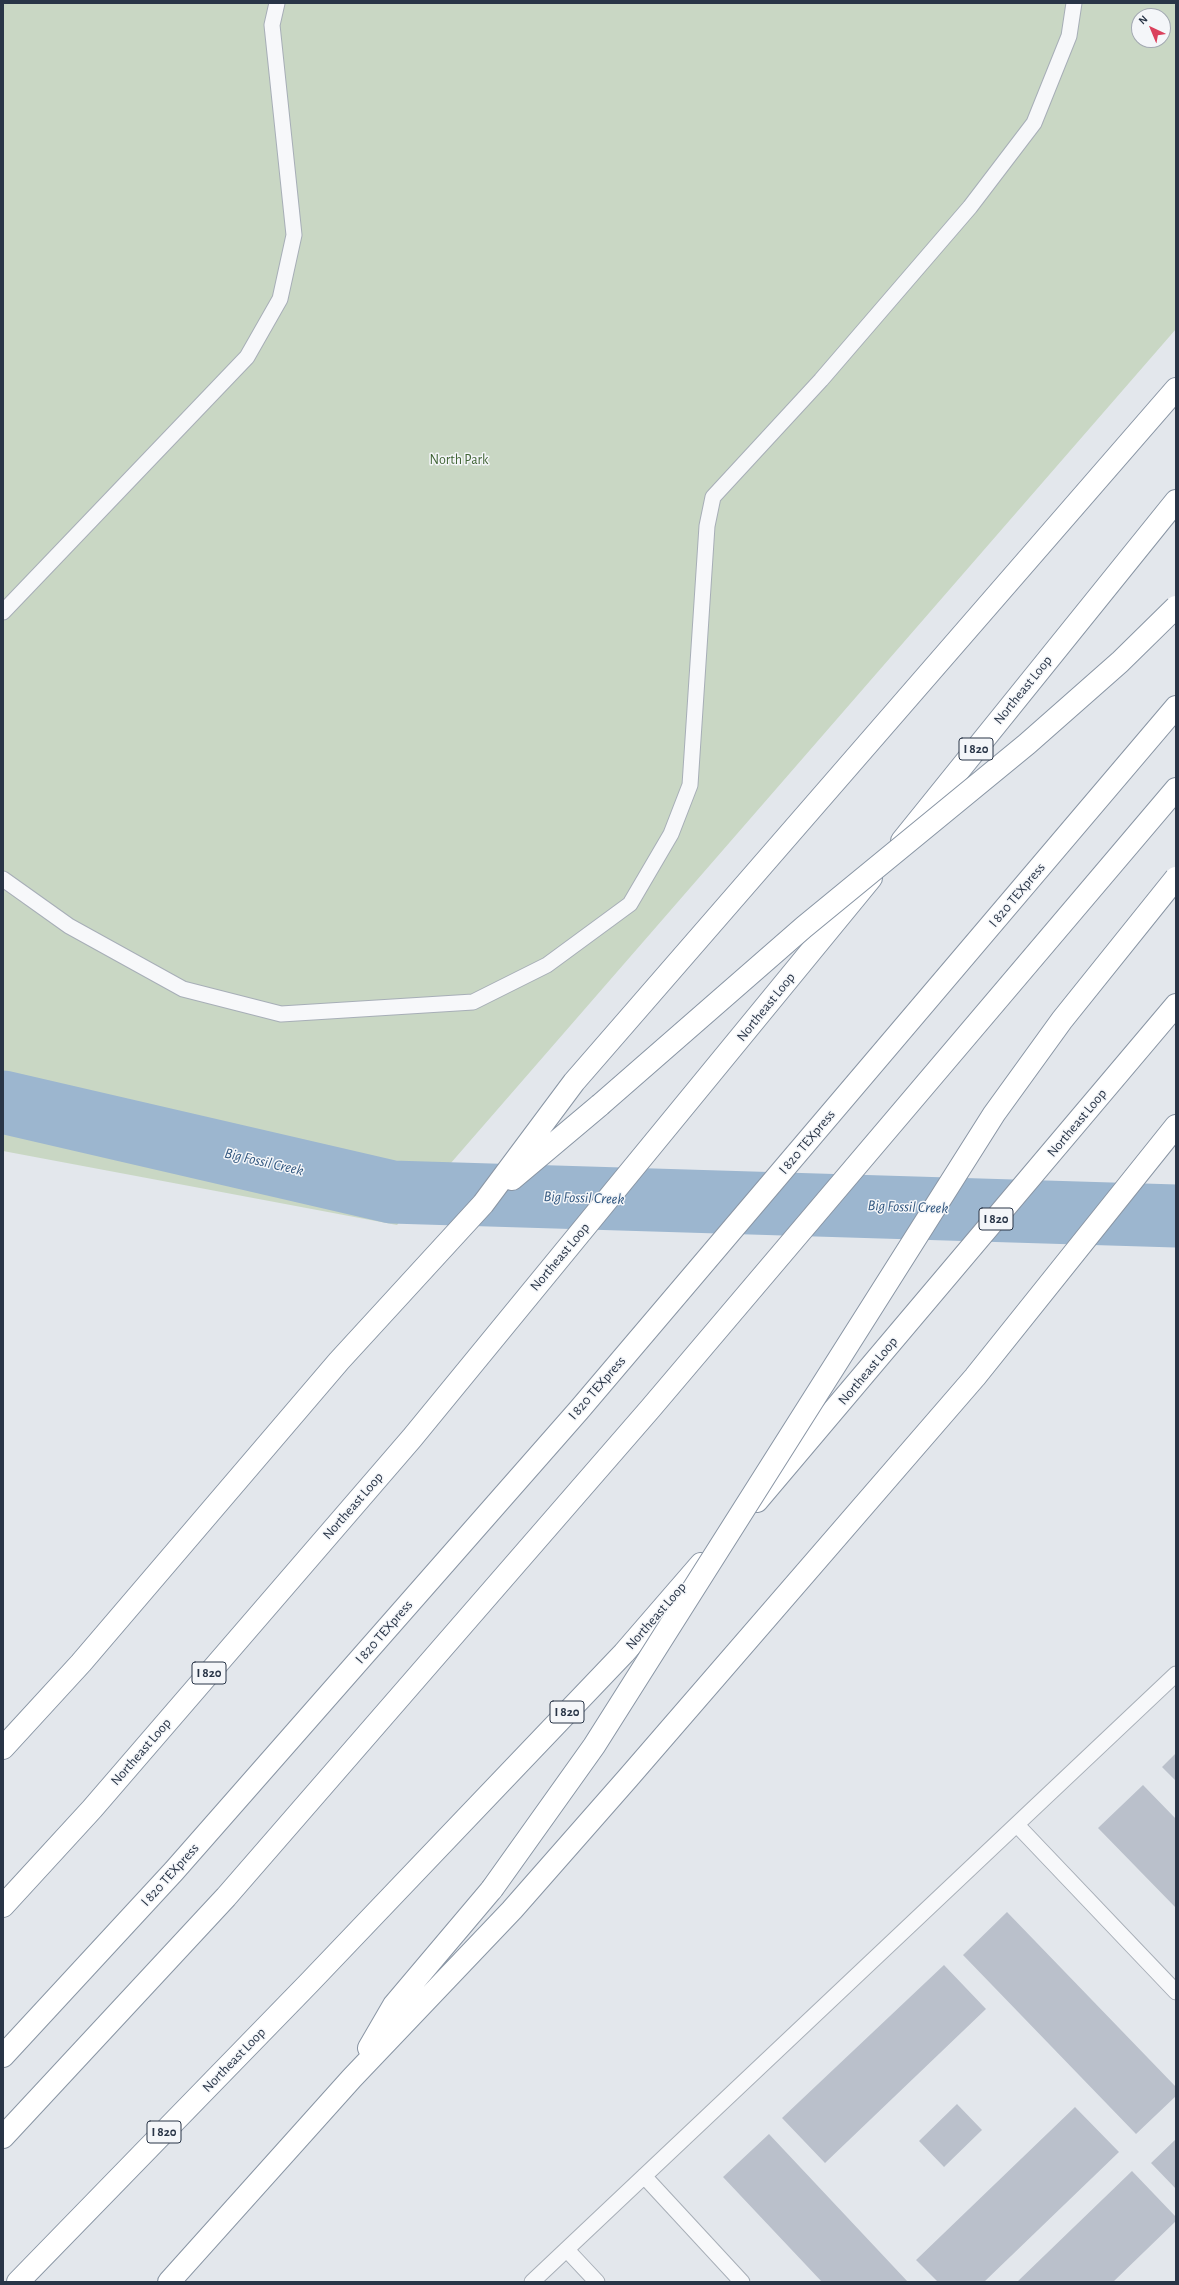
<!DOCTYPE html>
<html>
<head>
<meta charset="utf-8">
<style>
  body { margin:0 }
  #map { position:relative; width:1179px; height:2285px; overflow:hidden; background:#e3e7ec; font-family:"Alegreya Sans",sans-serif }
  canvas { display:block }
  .frame { position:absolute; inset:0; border:4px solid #293547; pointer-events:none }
  .north { position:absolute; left:1131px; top:8px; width:40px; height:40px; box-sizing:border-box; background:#f4f6f9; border:1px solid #a3a9b2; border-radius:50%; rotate:316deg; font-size:11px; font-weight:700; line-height:16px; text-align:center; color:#293547 }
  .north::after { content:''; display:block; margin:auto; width:14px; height:18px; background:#da405c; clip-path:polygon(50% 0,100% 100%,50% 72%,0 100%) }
</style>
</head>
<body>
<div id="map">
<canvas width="1179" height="2285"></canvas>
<div class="frame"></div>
<div class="north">N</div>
</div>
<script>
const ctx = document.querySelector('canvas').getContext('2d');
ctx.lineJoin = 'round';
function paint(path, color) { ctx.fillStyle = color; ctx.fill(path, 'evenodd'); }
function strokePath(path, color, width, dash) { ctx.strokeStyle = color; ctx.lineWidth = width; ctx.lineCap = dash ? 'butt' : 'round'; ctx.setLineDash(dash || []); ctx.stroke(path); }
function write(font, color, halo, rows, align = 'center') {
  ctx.font = font + ' "Alegreya Sans",sans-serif'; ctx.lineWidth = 3; ctx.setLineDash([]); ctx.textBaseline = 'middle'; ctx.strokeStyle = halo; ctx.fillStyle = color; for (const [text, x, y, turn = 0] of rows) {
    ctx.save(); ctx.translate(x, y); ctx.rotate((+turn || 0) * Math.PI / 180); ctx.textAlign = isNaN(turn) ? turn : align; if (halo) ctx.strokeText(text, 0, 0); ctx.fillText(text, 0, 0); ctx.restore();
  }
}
paint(new Path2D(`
  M3,3H1176V329L397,1225L3,1151ZM1139,16H1163V40H1139Z`), '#c9d7c4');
strokePath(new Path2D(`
  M3,1102L392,1192L1176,1216`), '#9cb6cf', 63);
paint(new Path2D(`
  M1176,1753V1781L1162,1767Z
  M1143,1785L1176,1819V1908L1098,1828Z
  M1007,1912L1176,2087V2096L1136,2134L963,1955Z
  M944,1965L986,2009L825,2163L782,2118Z
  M957,2104L982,2130L944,2167L919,2141Z
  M1075,2107L1119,2152L984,2282H938L916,2260Z
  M769,2134L908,2282H822L723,2177Z
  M1176,2139V2189L1151,2163Z
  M1132,2171L1176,2217V2221L1113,2282H1017Z`), '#bac0cb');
const service = new Path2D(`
  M3,612L247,357L280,299L294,235L272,25L277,3
  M3,879L69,926L183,989L281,1014L473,1002L547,965L630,904L671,834L690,785L707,526L713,497L821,380L970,207L1034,123L1069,36L1074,3
  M1017,1825L1176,1992
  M644,2176L742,2282
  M567,2250L597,2282
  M532,2282L1176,1674`);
const motorway = new Path2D(`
  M902,841L1176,501
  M512,1179L600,1105
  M757,1501L1176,1005
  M3,1748L81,1663L339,1361L483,1204L574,1082L1176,389
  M3,1906L92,1809L412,1438L871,878
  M369,2048L394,2005L492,1889
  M3,2056L174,1871L579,1410L1176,707
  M3,2137L226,1897L650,1409L1176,789
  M18,2282L309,1983L624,1653L701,1564
  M169,2282L352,2078L512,1910L628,1778L975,1377L1176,1126`);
strokePath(service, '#a7aeb7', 17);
strokePath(motorway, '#8995a4', 24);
strokePath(service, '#f7f8fa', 15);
strokePath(motorway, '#fff', 22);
const motorwayBridge = new Path2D(`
  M600,1105L804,927L1027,744L1120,662L1176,607
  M492,1889L594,1746L994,1114L1062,1020L1176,878`);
strokePath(motorwayBridge, '#8995a4', 24, []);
strokePath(motorwayBridge, '#fff', 22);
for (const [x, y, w] of [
  [976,749,34],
  [996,1219,34],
  [209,1673,34],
  [567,1712,34],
  [164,2132,34]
]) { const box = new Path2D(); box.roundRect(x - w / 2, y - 11, w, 22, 3); ctx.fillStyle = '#f4f6f9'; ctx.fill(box); strokePath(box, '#293547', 1); }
write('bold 13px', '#293547', null, [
  ["I 820",976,749],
  ["I 820",996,1219],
  ["I 820",209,1673],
  ["I 820",567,1712],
  ["I 820",164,2132]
]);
write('14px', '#406435', '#f4f6f9', [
  ["North Park",459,460]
]);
write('14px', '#293547', '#f4f6f9', [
  ["Northeast Loop",1023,690,-51],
  ["I 820 TEXpress",1017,895,-50],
  ["Northeast Loop",766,1007,-51],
  ["Northeast Loop",1077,1123,-50],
  ["I 820 TEXpress",807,1142,-50],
  ["Northeast Loop",560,1257,-50],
  ["Northeast Loop",868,1371,-50],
  ["I 820 TEXpress",597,1388,-49],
  ["Northeast Loop",353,1506,-49],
  ["Northeast Loop",656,1616,-49],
  ["I 820 TEXpress",384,1632,-49],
  ["Northeast Loop",141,1752,-49],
  ["I 820 TEXpress",170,1875,-48],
  ["Northeast Loop",234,2060,-46]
]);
write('italic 15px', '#2f557e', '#f4f6f9', [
  ["Big Fossil Creek",264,1162,13],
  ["Big Fossil Creek",584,1198,2],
  ["Big Fossil Creek",908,1207,2]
]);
</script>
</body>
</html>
